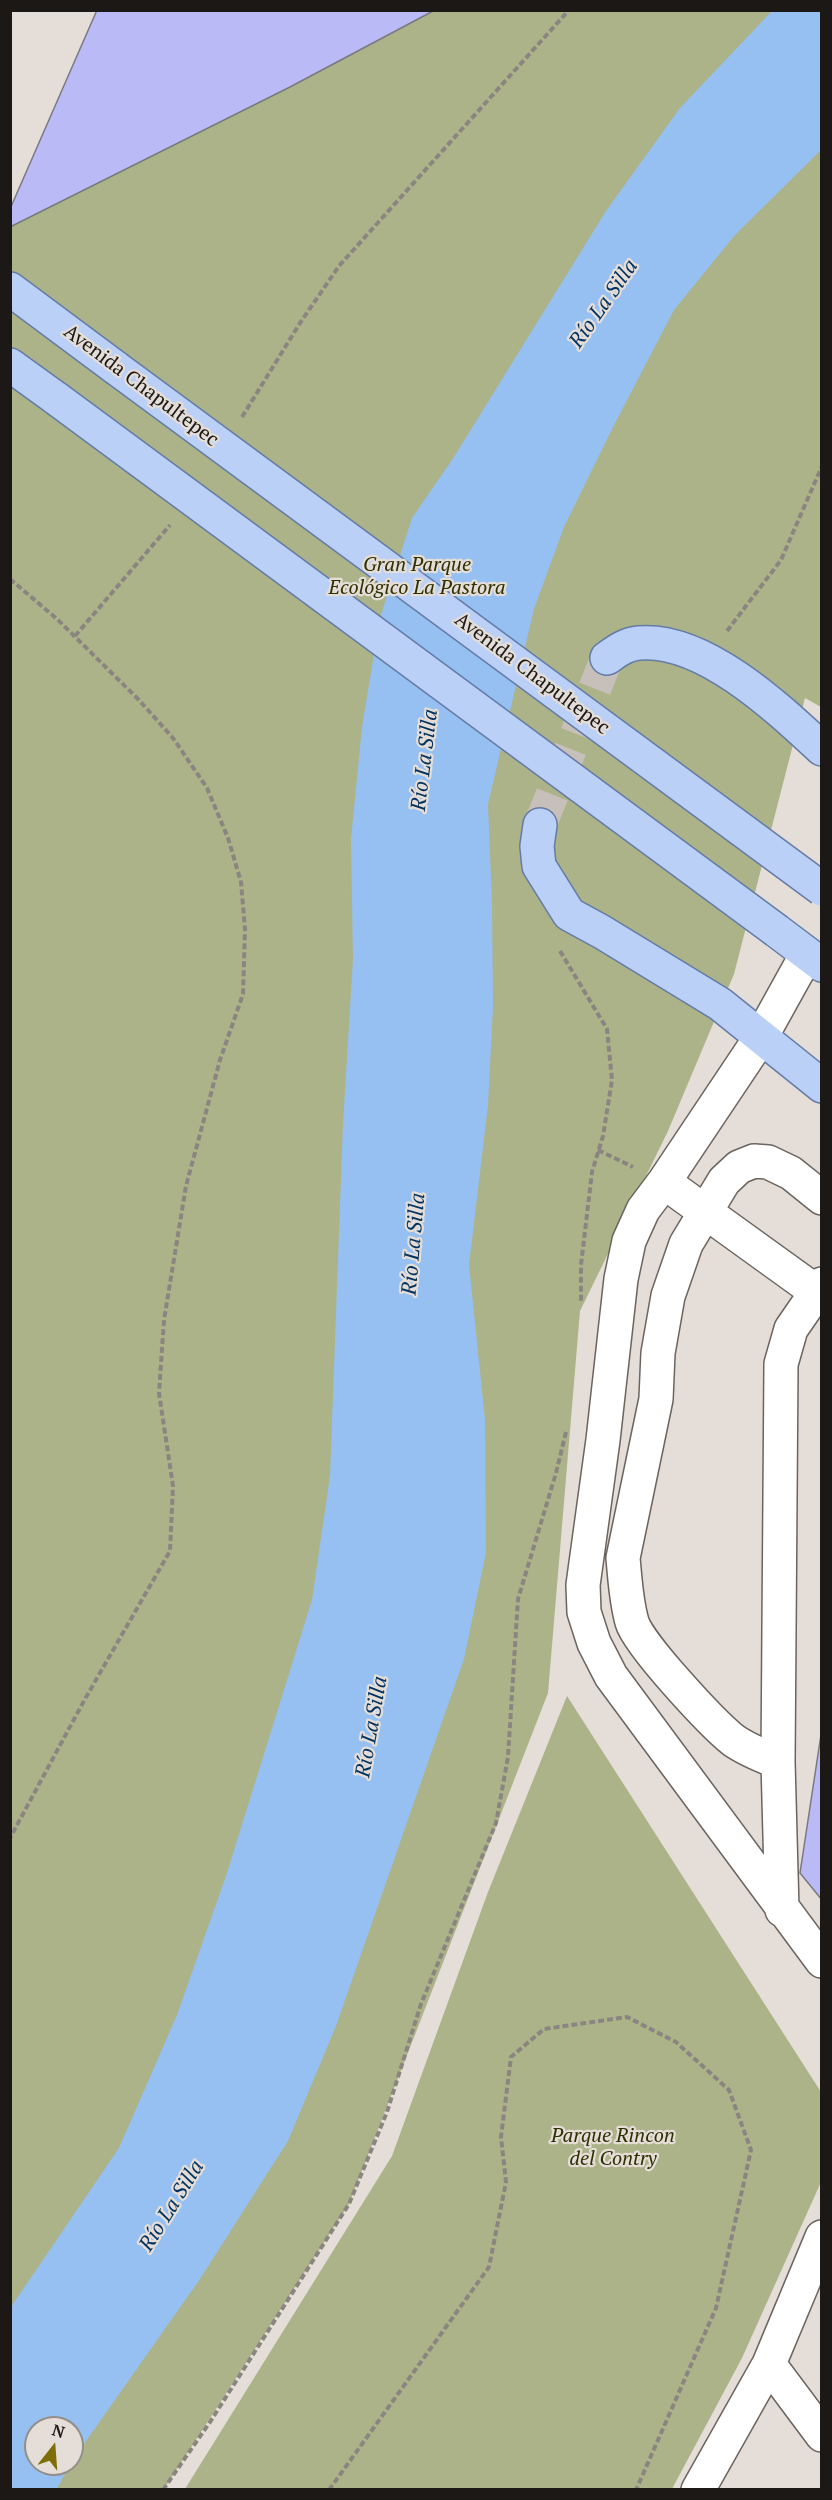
<!DOCTYPE html>
<html>
<head>
<meta charset="utf-8">
<style>
  body { margin:0 }
  #map { position:relative; width:832px; height:2500px; overflow:hidden; background:#e5ddd7; font-family:"PT Serif",serif }
  canvas { display:block }
  .frame { position:absolute; inset:0; border:12px solid #1b1816; pointer-events:none }
  .north { position:absolute; left:24px; top:2416px; width:60px; height:60px; box-sizing:border-box; background:#e5ddd7; border:2px solid #948e8a; border-radius:50%; rotate:17deg; font-size:16px; font-weight:700; line-height:24px; text-align:center; color:#1b1816 }
  .north::after { content:''; display:block; margin:auto; width:21px; height:27px; background:#7f6d08; clip-path:polygon(50% 0,100% 100%,50% 72%,0 100%) }
</style>
</head>
<body>
<div id="map">
<canvas width="832" height="2500"></canvas>
<div class="frame"></div>
<div class="north">N</div>
</div>
<script>
const ctx = document.querySelector('canvas').getContext('2d');
ctx.lineJoin = 'round';
function paint(path, color) { ctx.fillStyle = color; ctx.fill(path, 'evenodd'); }
function strokePath(path, color, width, dash) { ctx.strokeStyle = color; ctx.lineWidth = width; ctx.lineCap = dash ? 'butt' : 'round'; ctx.setLineDash(dash || []); ctx.stroke(path); }
function write(font, color, halo, rows, align = 'center') {
  ctx.font = font + ' "PT Serif",serif'; ctx.lineWidth = 4.5; ctx.setLineDash([]); ctx.textBaseline = 'middle'; ctx.strokeStyle = halo; ctx.fillStyle = color; for (const [text, x, y, turn = 0] of rows) {
    ctx.save(); ctx.translate(x, y); ctx.rotate((+turn || 0) * Math.PI / 180); ctx.textAlign = isNaN(turn) ? turn : align; if (halo) ctx.strokeText(text, 0, 0); ctx.fillText(text, 0, 0); ctx.restore();
  }
}
paint(new Path2D(`
  M334,11H821V707L805,698L734,974L668,1131L580,1311L548,1693L349,2204L164,2489H11L10,242L12,239L11,225ZM36,2428H72V2464H36Z
  M567,1696L821,2092V2182L742,2358L672,2489H185L392,2156L488,1892Z`), '#adb389');
paint(new Path2D(`
  M772,11H821V150L735,235L674,310L613,427L564,527L534,609L488,804L492,904L493,1006L488,1105L469,1265L485,1420L486,1552L464,1659L336,2026L288,2141L200,2279L72,2461V2428H36V2464H70L57,2489L11,2490V2307L119,2148L177,2015L226,1876L312,1600L330,1476L343,1124L353,959L351,839L362,727L380,618L412,518L454,457L606,211L680,108Z`), '#95c0f1');
const building = new Path2D(`
  M97,10H435L290,87L10,227V209Z
  M822,1728V1900L800,1873Z`);
paint(building, '#babaf6');
strokePath(building, '#797981', 1.5);
strokePath(new Path2D(`
  M540,825L607,658`), '#c7bfba', 33, [33, 16]);
const minor = new Path2D(`
  M807,954L761,1037L664,1182L643,1210L629,1241L621,1279L603,1440L583,1585L584,1612L594,1643L611,1676L822,1961
  M664,1182L822,1296
  M778,1762C763,1756 747,1750 733,1740C712,1723 639,1645 632,1622C626,1601 625,1579 623,1558L656,1399L658,1353L668,1296L686,1244L724,1181L739,1167L754,1161L768,1162L791,1173L822,1198
  M782,1910L778,1762L781,1364L791,1329L822,1284
  M769,2364L822,2435
  M698,2490L769,2364L822,2237`);
const major = new Path2D(`
  M10,289L116,368
  M10,365L57,399
  M607,658C617,651 626,644 639,643C703,637 778,708 822,749
  M540,825L537,846L539,866L569,914L602,932L720,1004L822,1086
  M777,931L822,965`);
strokePath(minor, '#6b645f', 36);
strokePath(major, '#647ba5', 36);
strokePath(new Path2D(`
  M242,417L300,323L339,266L569,10
  M10,579L57,619L138,699L173,738L207,788L228,838L241,882L245,929L243,994L220,1060L186,1186L164,1320L159,1393L173,1486L170,1551L85,1699L10,1838
  M727,631L781,560L822,466
  M75,636L170,525
  M560,951L607,1029L612,1080L603,1136L592,1172L581,1265V1303
  M598,1150L633,1167
  M163,2490L210,2422L349,2204L387,2112L421,2004L496,1823L508,1757L518,1599L556,1473L566,1432
  M329,2490L489,2267L506,2182L501,2137L511,2057L544,2029L627,2017L676,2042L729,2090L751,2150L716,2308L636,2490`), '#8b8581', 4, [6, 3]);
strokePath(minor, '#fff', 33);
strokePath(major, '#bad0f7', 33);
const majorBridge = new Path2D(`
  M116,368L822,889
  M57,399L777,931`);
strokePath(majorBridge, '#647ba5', 36, []);
strokePath(majorBridge, '#bad0f7', 33);
write('20px', '#1b1816', '#e5ddd7', [
  ["Avenida Chapultepec",141,386,37],
  ["Avenida Chapultepec",532,674,37]
]);
write('italic 20px', '#2d3000', '#e5ddd7', [
  ["Gran Parque",417,565],
  ["Ecológico La Pastora",417,588],
  ["Parque Rincon",613,2136],
  ["del Contry",613,2159]
]);
write('italic 21px', '#02325e', '#e5ddd7', [
  ["Río La Silla",604,304,-55],
  ["Río La Silla",425,760,-83],
  ["Río La Silla",414,1244,-85],
  ["Río La Silla",372,1727,-80],
  ["Río La Silla",172,2206,-58]
]);
</script>
</body>
</html>
